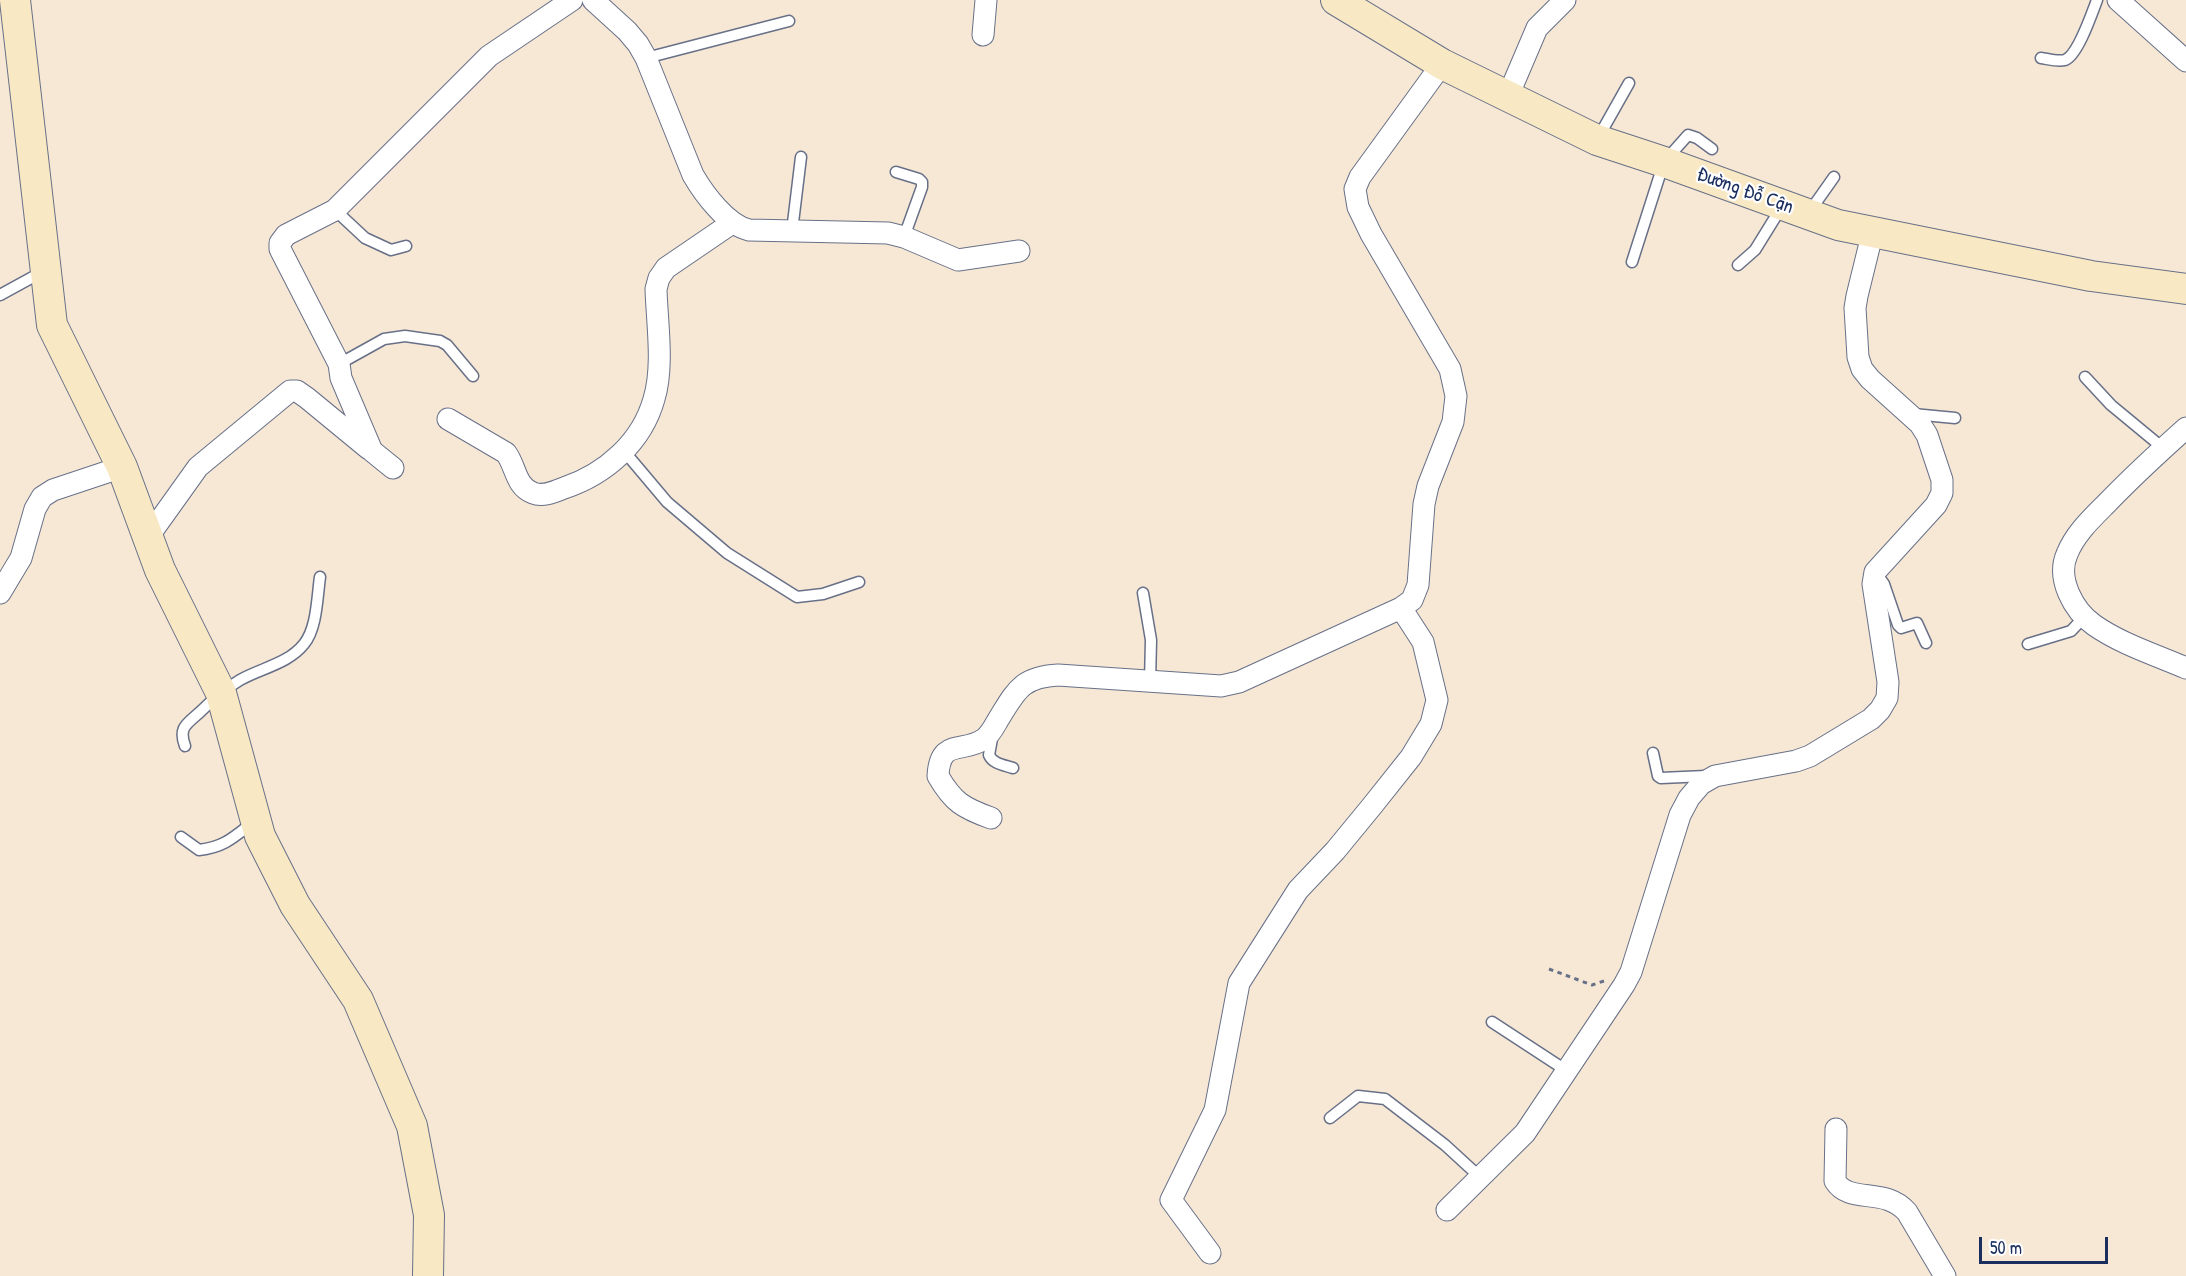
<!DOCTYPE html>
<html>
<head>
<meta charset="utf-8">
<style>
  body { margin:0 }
  #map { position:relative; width:2186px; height:1276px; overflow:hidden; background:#f6e8d5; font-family:"Patrick Hand",sans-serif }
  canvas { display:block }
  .scale { position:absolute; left:1979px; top:1237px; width:129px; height:27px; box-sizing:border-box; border:3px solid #1b2f5e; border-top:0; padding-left:8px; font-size:18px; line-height:21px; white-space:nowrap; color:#1b2f5e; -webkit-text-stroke:4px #fff; paint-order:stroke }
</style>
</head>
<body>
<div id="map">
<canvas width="2186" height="1276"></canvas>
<div class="scale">50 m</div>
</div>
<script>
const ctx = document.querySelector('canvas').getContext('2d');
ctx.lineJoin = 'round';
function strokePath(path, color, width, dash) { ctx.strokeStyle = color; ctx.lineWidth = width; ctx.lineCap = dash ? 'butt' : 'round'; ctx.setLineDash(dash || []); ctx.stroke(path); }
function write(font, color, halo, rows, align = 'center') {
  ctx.font = font + ' "Patrick Hand",sans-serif'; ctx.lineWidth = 4.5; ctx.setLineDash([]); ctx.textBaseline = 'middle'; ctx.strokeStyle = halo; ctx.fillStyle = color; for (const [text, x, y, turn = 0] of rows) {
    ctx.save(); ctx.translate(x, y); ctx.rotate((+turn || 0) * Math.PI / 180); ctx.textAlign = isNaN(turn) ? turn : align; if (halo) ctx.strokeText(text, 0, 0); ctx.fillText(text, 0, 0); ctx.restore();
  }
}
const lane = new Path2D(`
  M646,58L789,21
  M2041,58C2048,59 2058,62 2065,60C2078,55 2092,13 2097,0
  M1598,138L1629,83
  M896,172L919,179L922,182V187L904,237
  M335,210L365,238L391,250L406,246
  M1810,211L1834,177
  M792,231L801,157
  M1632,262L1664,162L1688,135L1697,138L1712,149
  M1738,265L1755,250L1781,208
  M0,295L42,272
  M339,364L384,339L405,336L440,341L447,345L473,376
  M2085,377L2111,405L2163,448
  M1913,414L1955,418
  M624,451L667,502L727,553L797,597L823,594L859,582
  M1876,573L1884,584L1898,625L1901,628L1917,623L1926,643
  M1143,593L1151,640L1150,682
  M2028,644L2071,631L2085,616
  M993,733L989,755C993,764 1004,765 1013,768
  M185,746C178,727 187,724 200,712C212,700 225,689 240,680C261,668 288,664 304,644C317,628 317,598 320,577
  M1653,753L1658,776L1661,778L1706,776
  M181,837L199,850C224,847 233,838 252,823
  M1492,1022L1567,1071
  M1330,1118L1358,1096L1385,1099L1445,1145L1481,1178`);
const street = new Path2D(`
  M593,0L627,31L638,44L646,58L693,175C704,194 727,225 749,230L888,233L904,237L958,260L1019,251
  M2118,0L2186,61
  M983,35L986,0
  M1508,96L1537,28L1565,0
  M448,419L506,453C516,466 515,486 533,493C543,497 554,492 564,488C606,474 642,442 654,399C664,366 657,323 656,289L659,278L666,268L732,223
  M2186,428C2158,453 2132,477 2106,504C2091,519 2075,534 2067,554C2056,579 2074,611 2094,625C2121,644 2156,655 2186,668
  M393,468L372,451L341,378L339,364L280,249V243L286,235L335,210L489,56L572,0
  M148,537L198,467L290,391H297L307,398L369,449
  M0,593L21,558L35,509L42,497L53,490L122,467
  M991,818C963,808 953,802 938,776C940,737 963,754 984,739C990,735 994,727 998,720C1016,691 1021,677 1058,675L1221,686L1239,682L1401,608L1412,600L1418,585L1424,504L1428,486L1453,422L1456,396L1450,369L1371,234L1358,207L1355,189L1360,177L1442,64
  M1836,1129L1835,1181C1850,1205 1884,1186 1907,1212L1945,1276
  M1447,1210L1525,1133L1624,985L1631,972L1680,815L1689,798L1701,784L1715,776L1796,761L1810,756L1871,719L1880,710L1887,698L1888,682L1873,584L1875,572L1936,505L1942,493V480L1927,435L1920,424L1870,379L1862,369L1858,357L1855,308L1857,296L1873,231
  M1210,1253L1171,1200L1215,1110L1239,983L1298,890L1335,851L1372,806L1411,757L1431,724L1437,700L1423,642L1401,608`);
const secondary = new Path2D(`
  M15,0L52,325L122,467L160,570L221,693L260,836L295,905L358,1000L412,1126L429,1215L428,1276
  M1336,0L1442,64L1597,140L1664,162L1838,225L2091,276L2186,289`);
strokePath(lane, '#687088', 13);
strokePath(street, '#687088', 23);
strokePath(secondary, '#687088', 32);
strokePath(new Path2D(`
  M1549,969L1592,985L1604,981`), '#687088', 3, [4.5, 4.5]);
strokePath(lane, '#fff', 10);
strokePath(street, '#fff', 21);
strokePath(secondary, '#f8e8c3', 30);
write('20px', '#1b2f5e', '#fff', [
  ["Đường Đỗ Cận",1745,191,20]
]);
</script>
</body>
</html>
